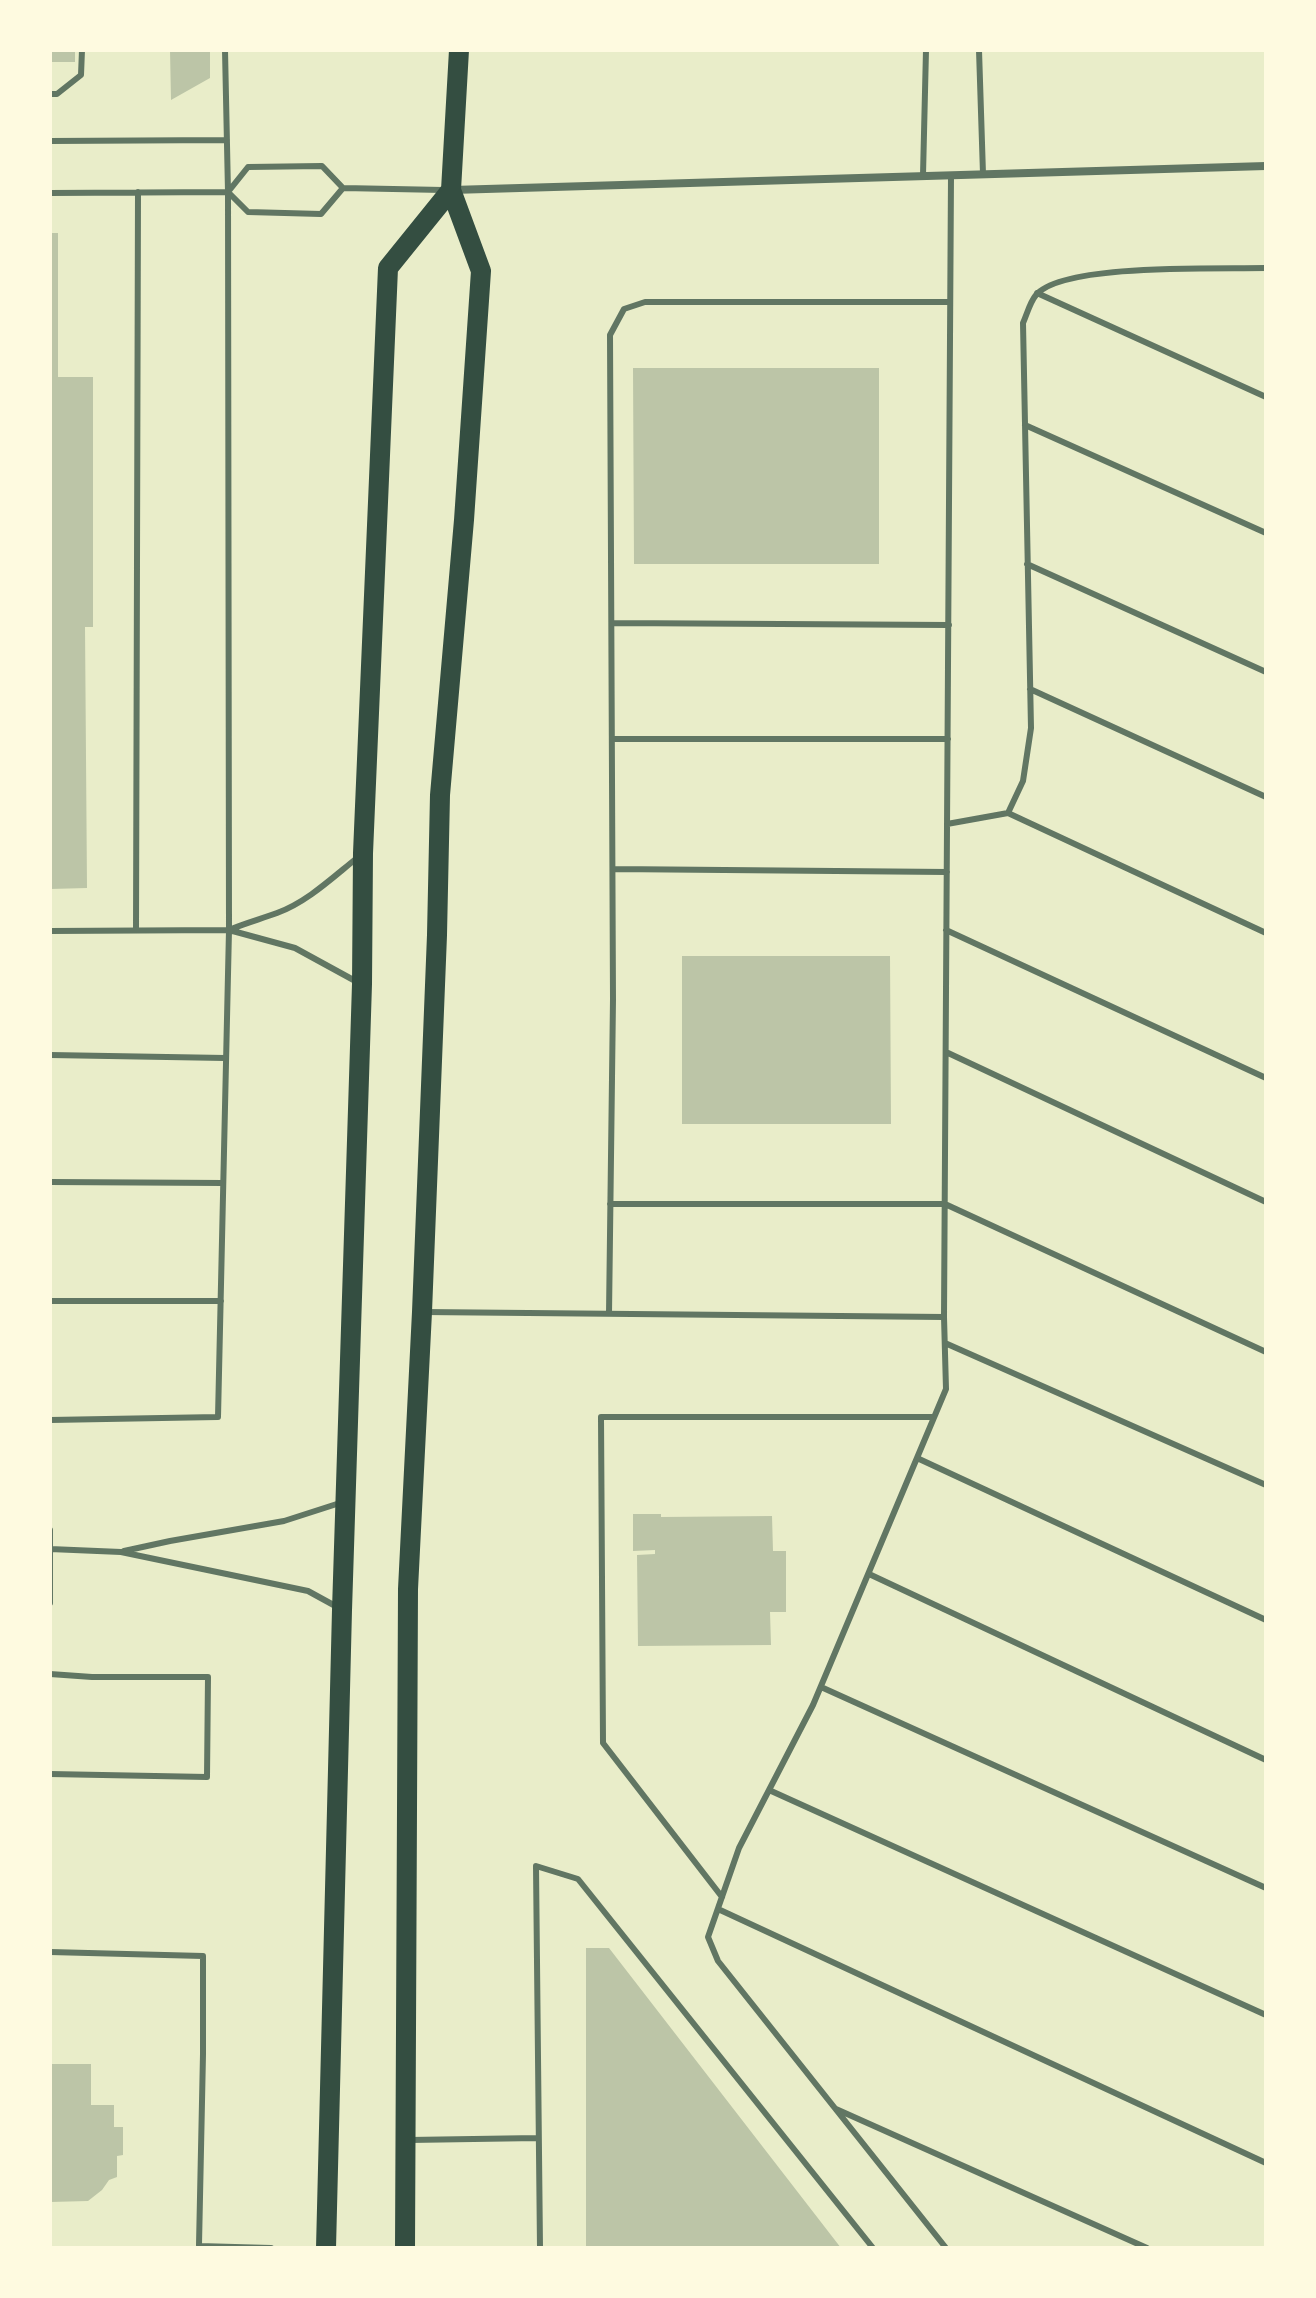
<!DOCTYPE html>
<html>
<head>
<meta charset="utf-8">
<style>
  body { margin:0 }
  #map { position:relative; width:1316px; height:2298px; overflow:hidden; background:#e9edc9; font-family:"Roboto Condensed",sans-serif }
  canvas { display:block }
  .frame { position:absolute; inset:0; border:52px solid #fefae0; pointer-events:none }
</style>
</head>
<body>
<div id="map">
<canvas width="1316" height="2298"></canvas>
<div class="frame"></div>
</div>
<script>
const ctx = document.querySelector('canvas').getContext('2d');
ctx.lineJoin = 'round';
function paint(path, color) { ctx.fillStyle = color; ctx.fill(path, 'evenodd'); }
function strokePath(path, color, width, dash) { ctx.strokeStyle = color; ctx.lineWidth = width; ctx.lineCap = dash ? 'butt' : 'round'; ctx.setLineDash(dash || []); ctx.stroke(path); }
paint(new Path2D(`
  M50,50H75V62H50Z
  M170,50H210V78L171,100Z
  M50,233H58V377H93V627H85L87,888L50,889Z
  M633,368H879V564H634Z
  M682,956H890L891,1124H682Z
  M633,1514H661V1517L772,1516L773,1551H786V1612H770L771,1645L638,1646L637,1555L655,1554V1550L633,1551Z
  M586,1948H609L841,2248H586Z
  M50,2064H91V2105H114V2127H123V2155L117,2156V2177L109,2180L102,2190L88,2201L50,2202Z`), '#bcc5a7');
strokePath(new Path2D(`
  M979,50L983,174
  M50,94H57L81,75L82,50
  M50,141L227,140
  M923,175L926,50
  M228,192L248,167L322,166L343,188L443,190
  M50,193L228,192L248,212L321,214L343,188
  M1037,293L1266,397
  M1025,425L1266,533
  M1027,564L1266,672
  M612,623L949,625
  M1030,689L1266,797
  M613,739H948
  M1008,813L1266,933
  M947,824L1008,813L1023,781L1031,728L1023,323C1027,314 1030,302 1036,295C1062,263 1222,269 1266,268
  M613,869L947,872
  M136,930L138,192
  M229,930C245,923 261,919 277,913C307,902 332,878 357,858
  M946,930L1266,1078
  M50,931L229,930L295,948L359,983
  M946,1052L1266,1202
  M50,1055L225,1058
  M50,1182L223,1183
  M610,1204H945L1266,1352
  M50,1301H221
  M424,1312L944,1317
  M609,1314L613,999L610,335L624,309L645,302H950
  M945,1343L1266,1485
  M50,1420L218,1417L229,930L228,192L225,50
  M917,1458L1266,1620
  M50,1530V1549L121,1552L308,1591L339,1608
  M50,1549V1603
  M124,1551L170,1541L284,1521L343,1502
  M869,1574L1266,1760
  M50,1674L92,1677H208L207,1777L50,1774
  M821,1687L1266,1888
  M769,1790L1266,2015
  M722,1897L603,1743L601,1417H934
  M718,1909L1266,2163
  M50,1952L203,1956V2054L199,2245
  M836,2109L1147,2248
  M409,2140L538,2138
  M199,2246L271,2248
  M540,2248L536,1866L578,1879L873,2248
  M946,2248L718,1961L708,1937L739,1848L813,1705L946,1389L944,1317L951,176`), '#617663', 6);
strokePath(new Path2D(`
  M452,190L1266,166`), '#617663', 8);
strokePath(new Path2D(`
  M326,2248L342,1610L362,984L363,853L388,268L451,190
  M405,2248L408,1589L422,1312L437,935L440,795L464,520L481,271L451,190L459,50`), '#344e41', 20);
</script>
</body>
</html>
